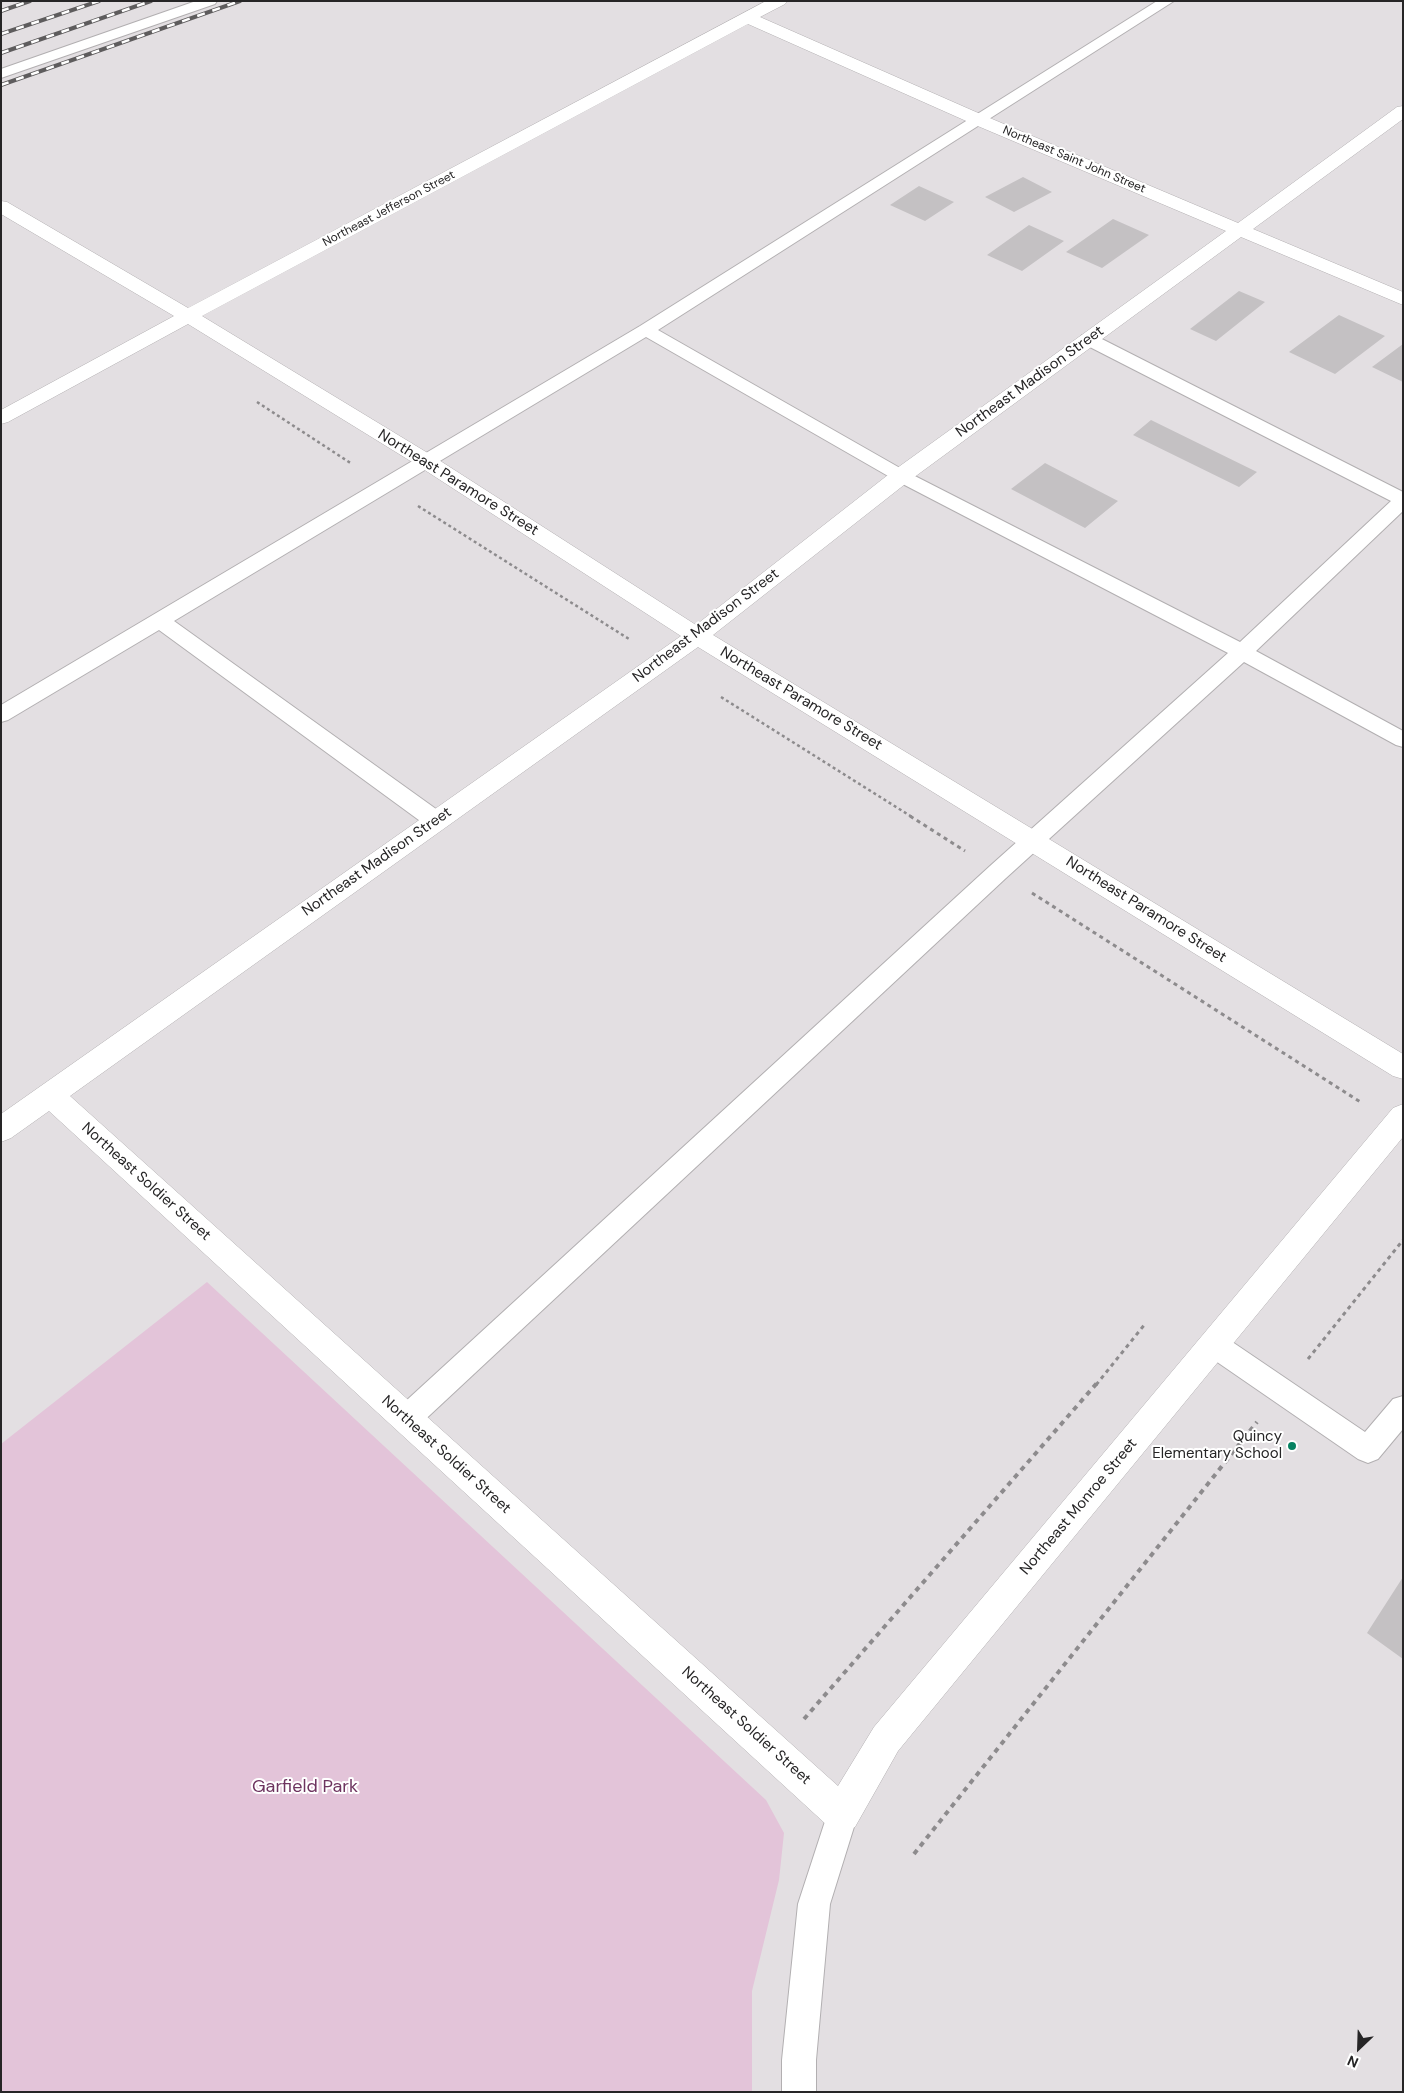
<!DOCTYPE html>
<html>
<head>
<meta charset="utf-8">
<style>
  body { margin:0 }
  #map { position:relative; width:1404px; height:2093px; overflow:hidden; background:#e3dfe2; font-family:"DM Sans",sans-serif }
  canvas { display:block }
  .frame { position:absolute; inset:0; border:2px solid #262526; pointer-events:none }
  .north { position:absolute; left:1334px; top:2023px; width:50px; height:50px; -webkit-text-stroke:4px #fff; paint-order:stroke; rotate:204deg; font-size:14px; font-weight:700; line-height:20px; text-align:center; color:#262526 }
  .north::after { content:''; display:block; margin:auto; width:18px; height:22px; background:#262526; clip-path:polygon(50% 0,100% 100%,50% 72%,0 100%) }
</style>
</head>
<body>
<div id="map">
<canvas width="1404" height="2093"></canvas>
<div class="frame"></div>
<div class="north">N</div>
</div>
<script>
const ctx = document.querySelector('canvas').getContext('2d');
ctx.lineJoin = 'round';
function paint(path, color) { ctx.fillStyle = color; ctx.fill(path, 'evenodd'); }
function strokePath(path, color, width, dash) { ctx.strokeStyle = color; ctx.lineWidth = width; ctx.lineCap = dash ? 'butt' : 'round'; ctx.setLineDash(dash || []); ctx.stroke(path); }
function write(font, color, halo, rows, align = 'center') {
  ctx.font = font + ' "DM Sans",sans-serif'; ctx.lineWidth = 4; ctx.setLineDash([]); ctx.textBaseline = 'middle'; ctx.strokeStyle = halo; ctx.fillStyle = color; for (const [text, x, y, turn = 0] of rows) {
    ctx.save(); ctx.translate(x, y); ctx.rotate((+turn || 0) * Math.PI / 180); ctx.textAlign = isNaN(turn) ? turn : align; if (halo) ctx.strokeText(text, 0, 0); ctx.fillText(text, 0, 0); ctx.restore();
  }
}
paint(new Path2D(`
  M207,1282L766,1800L784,1833L779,1880L752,1991V2092H1V1444Z`), '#e3c4d9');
paint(new Path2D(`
  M1023,177L1052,192L1014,212L985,197Z
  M919,186L954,202L925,221L890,205Z
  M1113,219L1149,235L1102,268L1066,252Z
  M1029,225L1064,241L1022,271L987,255Z
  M1239,291L1265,302L1216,341L1190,329Z
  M1339,315L1385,336L1335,374L1289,352Z
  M1403,344V382L1372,367Z
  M1151,420L1257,472L1239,487L1133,435Z
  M1045,463L1118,501L1085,528L1011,489Z
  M1403,1577V1659L1367,1633Z`), '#c4c1c3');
const lane = new Path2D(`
  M196,1H217L215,4L1,78V69Z
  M1157,1H1174L658,330L907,472L1240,642L1391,501L1082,343L1079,339L1082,335H1094L1403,492V511L1256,651L1403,731V747L1396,745L1244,662L1006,878L416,1428L406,1432L396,1428L392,1419L396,1410L990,866L1228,653L895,480L646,337L174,621L443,814L446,820L443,826L435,828L427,826L159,630L8,720L1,722V705L640,326Z
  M1213,1332L1222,1335L1365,1432L1393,1399L1403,1396V1429L1378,1459L1368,1463L1358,1459L1204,1353L1200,1344L1204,1335Z
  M842,1798L853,1803L858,1814L830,1904L816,2060V2092H782V2060L798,1904L831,1803Z`);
const street = new Path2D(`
  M766,1H787L785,4L760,17L985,116L1238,223L1397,107L1403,106V119L1253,229L1403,292V305L1241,237L909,481L713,635L1403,1054V1079L1393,1076L698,647L70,1096L838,1786L874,1727L1393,1108L1403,1104V1137L898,1751L855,1827L842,1832L829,1827L49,1111L11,1138L1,1142V1114L681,636L417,465L188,324L8,422L1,424V410L174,316L1,214V201L7,202L188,308ZM748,24L973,124L1226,231L893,471L696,625L431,455L202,316Z`);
strokePath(lane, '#b2afb1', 2);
strokePath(street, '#b2afb1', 1);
strokePath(new Path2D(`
  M257,402L352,464
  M418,506L629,639
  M721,697L912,817`), '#8d8b8d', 2.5, [3, 3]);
strokePath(new Path2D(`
  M910,816L965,851
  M1032,893L1362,1103
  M1308,1359L1403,1240
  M1096,1385L1145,1324`), '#8d8b8d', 3, [4, 4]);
strokePath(new Path2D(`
  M804,1719L1097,1383
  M914,1854L1257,1422`), '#8d8b8d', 4, [5, 5]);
paint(lane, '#fff');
paint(street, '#fff');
const rail = new Path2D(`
  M1,11L30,1
  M1,34L99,1
  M1,53L151,1
  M1,85L240,1`);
strokePath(rail, '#5e5c5d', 4);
strokePath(rail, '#fff', 2.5, [8]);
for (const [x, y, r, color] of [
  [1292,1446,5,"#078262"]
]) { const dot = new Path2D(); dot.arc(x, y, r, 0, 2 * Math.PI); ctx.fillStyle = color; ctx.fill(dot); strokePath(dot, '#fff', 2); }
write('12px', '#262526', '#fff', [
  ["Northeast Saint John Street",1074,160,23],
  ["Northeast Jefferson Street",389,209,-28]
]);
write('15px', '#262526', '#fff', [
  ["Northeast Madison Street",1030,382,-36],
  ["Northeast Paramore Street",458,483,32],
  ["Northeast Madison Street",706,626,-37],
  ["Northeast Paramore Street",801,699,31],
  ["Northeast Madison Street",377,862,-35],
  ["Northeast Paramore Street",1146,910,32],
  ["Northeast Soldier Street",146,1182,42],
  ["Northeast Soldier Street",446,1455,42],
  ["Northeast Monroe Street",1079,1507,-50],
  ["Northeast Soldier Street",746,1726,42]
]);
write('15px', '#262526', '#fff', [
  ["Quincy",1282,1437],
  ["Elementary School",1282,1454]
], 'right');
write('18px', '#6d335f', '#fff', [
  ["Garfield Park",305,1787]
]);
</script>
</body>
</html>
